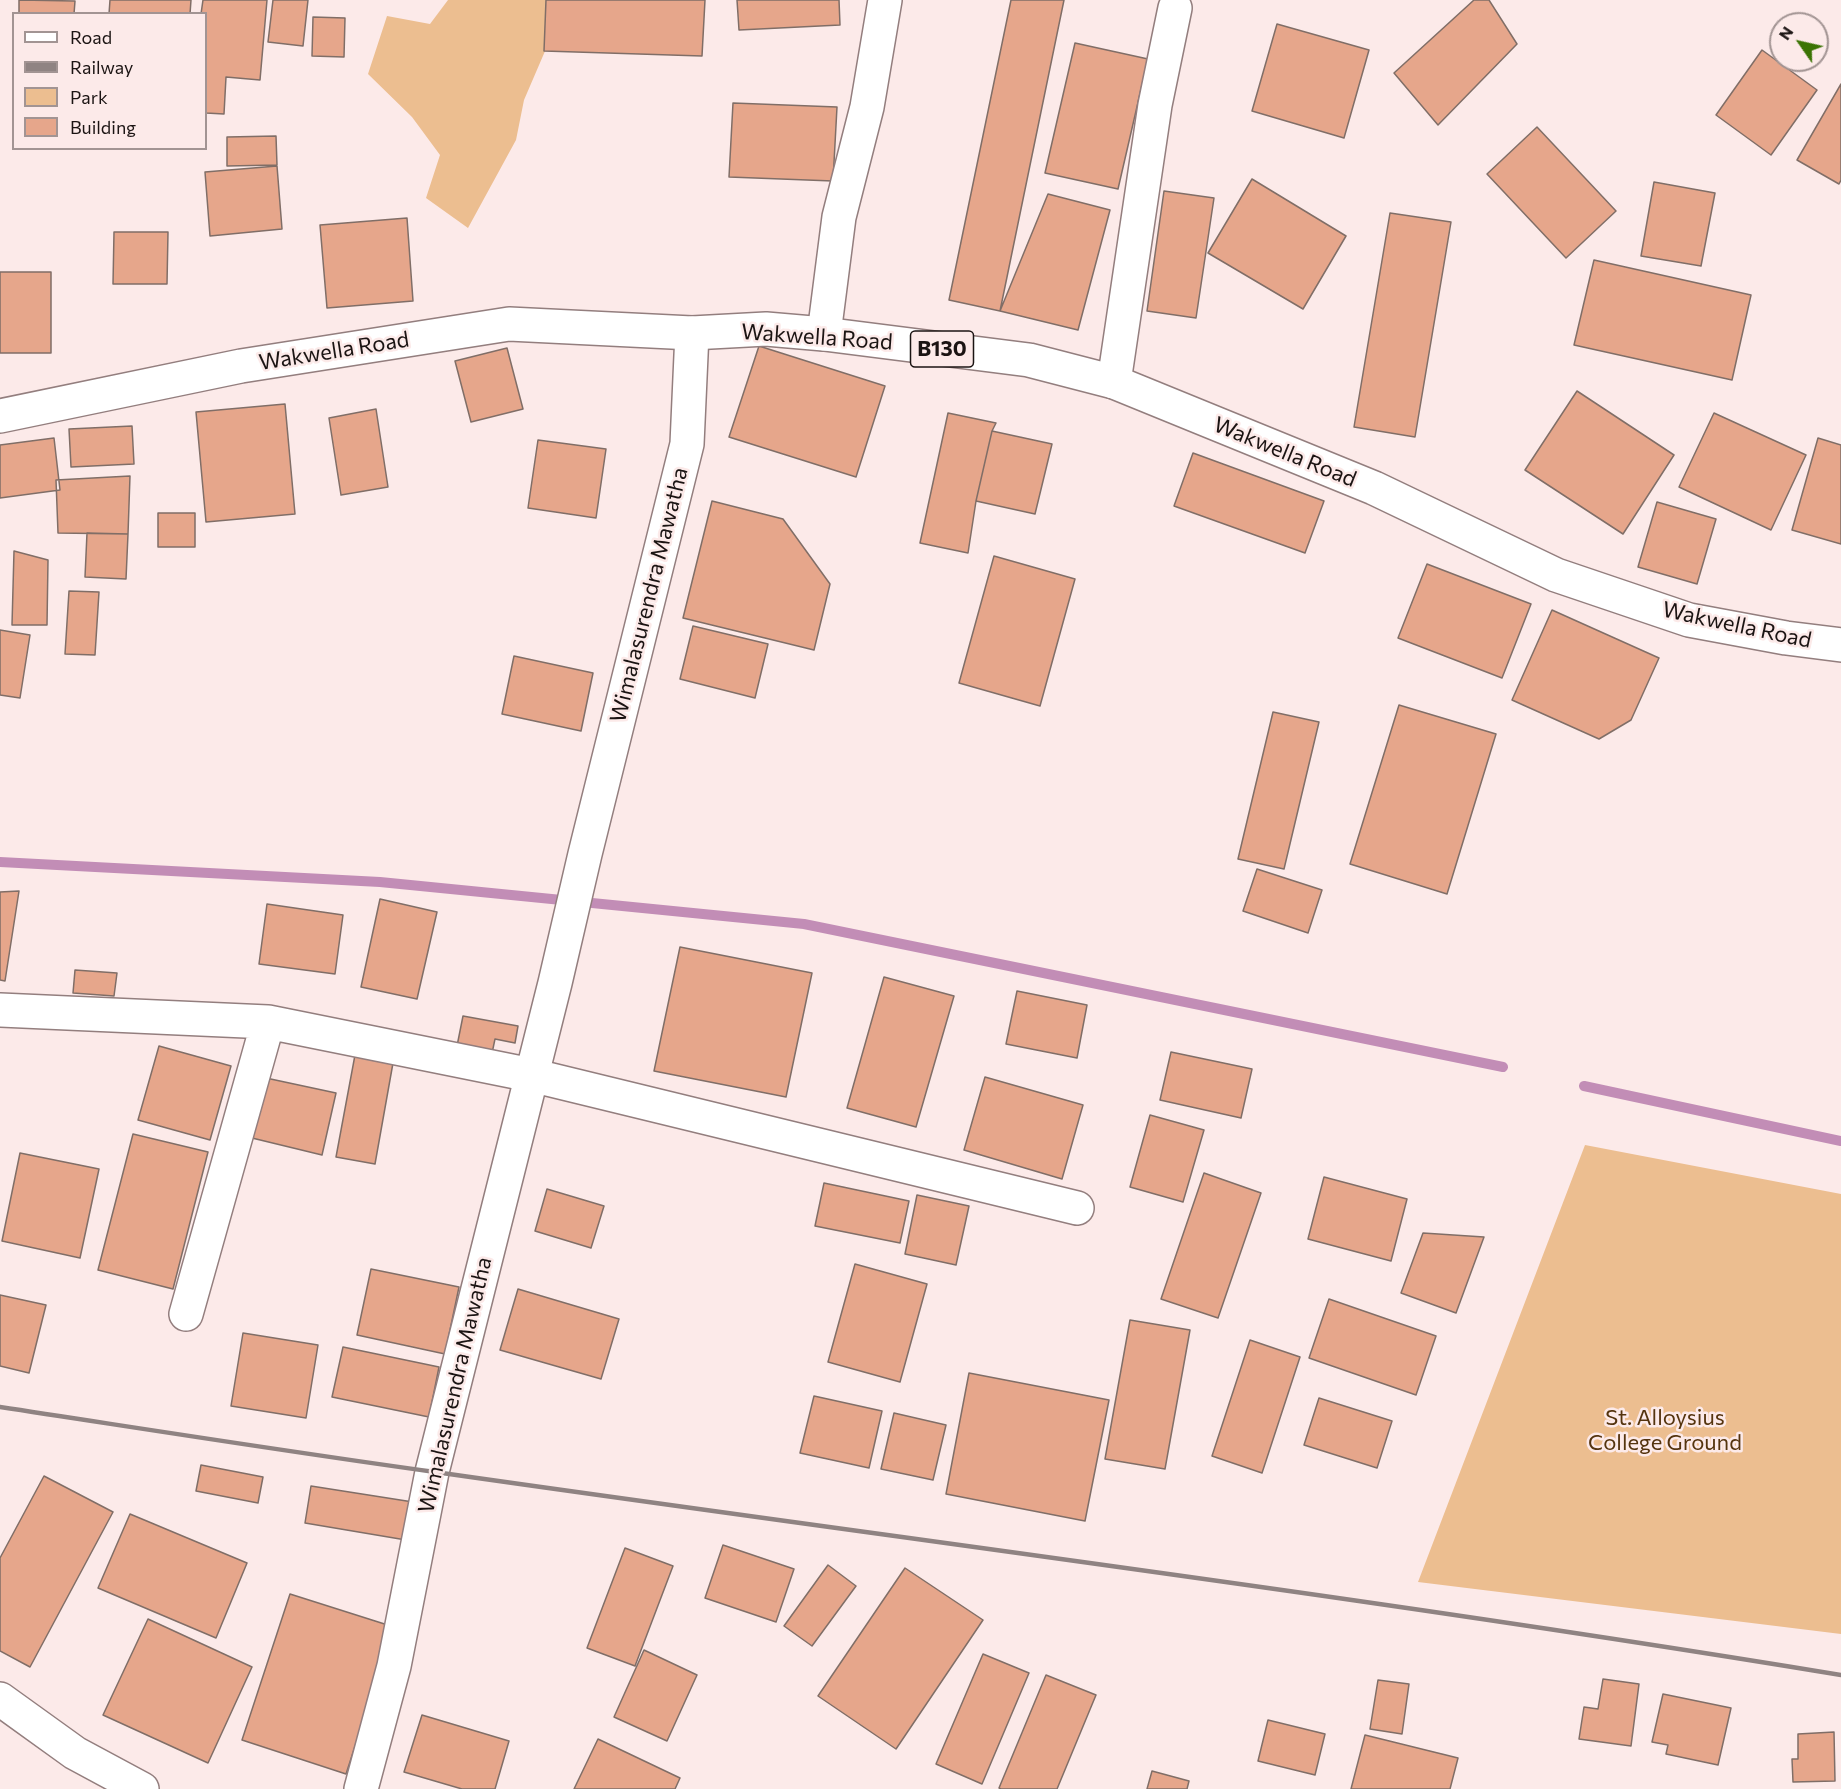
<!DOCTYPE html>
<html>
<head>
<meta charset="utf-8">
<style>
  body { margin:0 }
  #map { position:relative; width:1841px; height:1789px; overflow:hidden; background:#fceae9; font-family:Commissioner,sans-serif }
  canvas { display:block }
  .legend { position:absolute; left:12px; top:12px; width:195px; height:138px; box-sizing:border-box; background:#fceae9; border:2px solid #a29493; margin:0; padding:8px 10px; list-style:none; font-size:18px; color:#1b1413 }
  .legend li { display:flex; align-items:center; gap:12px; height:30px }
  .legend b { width:30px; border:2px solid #a29493 }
  .north { position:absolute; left:1769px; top:12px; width:60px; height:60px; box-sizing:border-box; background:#fceae9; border:2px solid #a29493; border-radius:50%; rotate:304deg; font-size:16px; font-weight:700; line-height:24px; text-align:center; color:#1b1413 }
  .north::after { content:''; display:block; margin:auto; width:21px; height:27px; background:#3b7404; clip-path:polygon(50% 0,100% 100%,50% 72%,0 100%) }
</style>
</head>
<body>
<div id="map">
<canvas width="1841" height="1789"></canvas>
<ul class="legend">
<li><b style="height:8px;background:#fff"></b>Road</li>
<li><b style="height:8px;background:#8f8382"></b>Railway</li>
<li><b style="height:16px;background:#ecbe90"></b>Park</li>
<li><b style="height:16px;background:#e6a68b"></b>Building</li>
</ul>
<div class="north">N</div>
</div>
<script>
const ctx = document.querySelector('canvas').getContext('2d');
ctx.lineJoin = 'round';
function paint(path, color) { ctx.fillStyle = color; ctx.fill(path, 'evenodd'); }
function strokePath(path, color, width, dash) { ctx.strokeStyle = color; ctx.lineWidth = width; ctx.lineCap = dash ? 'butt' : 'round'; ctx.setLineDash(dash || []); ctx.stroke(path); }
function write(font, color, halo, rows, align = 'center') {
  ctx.font = font + ' Commissioner,sans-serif'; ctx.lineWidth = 5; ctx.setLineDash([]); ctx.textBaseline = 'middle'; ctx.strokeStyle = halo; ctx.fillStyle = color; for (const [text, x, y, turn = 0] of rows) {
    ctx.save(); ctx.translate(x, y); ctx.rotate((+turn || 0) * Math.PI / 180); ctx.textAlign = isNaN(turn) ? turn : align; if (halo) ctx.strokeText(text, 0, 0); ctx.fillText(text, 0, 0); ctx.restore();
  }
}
paint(new Path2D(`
  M448,0H567L524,100L516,140L468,228L426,198L440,155L412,117L368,74L387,16L430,24Z
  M1585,1145L1841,1194V1634L1418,1582Z`), '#ecbe90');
strokePath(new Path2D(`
  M0,862L380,882L804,924L1503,1067
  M1584,1086L1841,1141`), '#c28db6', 10);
const building = new Path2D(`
  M19,0L75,1L74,14H19Z
  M110,0H191L190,14H109Z
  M203,0H267L260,80L226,77L224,114L206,113V14H201Z
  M273,0H308L303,46L268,42Z
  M546,0H705L702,56L544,51Z
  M737,0H839L840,25L739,30Z
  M1011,0H1064L1000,311L949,300Z
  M1474,0H1489L1517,44L1438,125L1394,73Z
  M313,17L345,18L344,57L312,56Z
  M1277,24L1369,50L1344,138L1252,111Z
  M1075,43L1148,59L1118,189L1045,173Z
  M1762,50L1817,90L1771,155L1716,115Z
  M1841,84V180L1839,184L1797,160Z
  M733,103L837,107L833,181L729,177Z
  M1537,127L1616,211L1566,258L1487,174Z
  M276,136L277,165L227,166V137Z
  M277,166L282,229L210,236L205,172Z
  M1252,179L1346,236L1303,309L1208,253Z
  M1654,182L1715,193L1701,266L1641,256Z
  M1164,191L1214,198L1196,318L1147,311Z
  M1048,194L1110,210L1078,330L1000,311Z
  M1390,213L1451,222L1415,437L1354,427Z
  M407,218L413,301L327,308L320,225Z
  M114,232H168L167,284H113Z
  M1594,260L1751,295L1732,380L1574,345Z
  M0,272H51V353H0Z
  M759,346L885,386L856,477L729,437Z
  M507,348L523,409L471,422L455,361Z
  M1577,391L1674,455L1623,534L1525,470Z
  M285,404L295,514L206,522L196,412Z
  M376,409L388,487L341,495L329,418Z
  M948,413L996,423L992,431L976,501L968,553L920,543Z
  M1714,413L1806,455L1771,530L1679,487Z
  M132,426L134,464L71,467L69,429Z
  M992,431L1052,444L1035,514L976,501Z
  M54,438L60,490L0,498V445Z
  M1818,438L1841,445V544L1792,530Z
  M538,440L606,449L596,518L528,508Z
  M1193,453L1324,501L1305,553L1174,506Z
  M130,476L128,534L58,533L56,480Z
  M712,501L783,519L830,584L814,650L683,618Z
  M1657,502L1716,519L1697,584L1638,567Z
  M158,513H195V547H158Z
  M87,533L128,534L126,579L85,577Z
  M14,551L48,560L47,625H12Z
  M994,556L1075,579L1040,706L959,683Z
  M1427,564L1531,604L1502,678L1398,638Z
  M69,591L99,592L95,655L65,654Z
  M1552,610L1659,658L1631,720L1599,739L1512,700Z
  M693,626L768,644L755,698L680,679Z
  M0,630L30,635L20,698L0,695Z
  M514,656L593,673L581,731L502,714Z
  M1399,705L1496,734L1447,894L1350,864Z
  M1273,712L1319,722L1284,869L1238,859Z
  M1257,869L1322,890L1308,933L1243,911Z
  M19,891L5,981L0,980V892Z
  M380,899L437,912L417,999L361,987Z
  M267,904L343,915L335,974L259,964Z
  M680,947L812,973L786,1097L654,1071Z
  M75,970L117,973L114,996L73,993Z
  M884,977L954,996L916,1127L847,1108Z
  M1017,991L1087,1005L1077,1058L1006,1044Z
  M463,1016L518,1026L515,1043L495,1039L491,1058L456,1051Z
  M159,1046L231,1066L210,1140L138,1120Z
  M1171,1052L1252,1069L1241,1118L1160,1100Z
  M355,1055L393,1063L375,1164L336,1157Z
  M985,1077L1083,1105L1062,1179L964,1150Z
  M266,1078L336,1093L322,1155L252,1138Z
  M1150,1115L1204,1130L1183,1202L1130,1187Z
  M133,1134L208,1152L173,1289L98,1270Z
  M20,1153L99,1169L80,1258L2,1241Z
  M1204,1173L1261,1193L1218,1318L1161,1299Z
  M1324,1177L1407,1199L1391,1261L1308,1239Z
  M824,1183L909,1201L900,1243L815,1226Z
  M547,1189L604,1206L591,1248L535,1231Z
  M917,1195L969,1206L956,1265L905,1254Z
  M1423,1233L1484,1237L1456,1313L1401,1293Z
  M855,1264L927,1284L900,1382L828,1362Z
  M371,1269L459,1287L445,1354L357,1335Z
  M518,1289L619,1319L601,1379L500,1350Z
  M0,1295L46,1305L29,1373L0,1366Z
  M1329,1299L1436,1336L1416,1395L1309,1358Z
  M1130,1320L1190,1330L1165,1469L1105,1459Z
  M243,1333L318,1345L306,1418L231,1406Z
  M1250,1340L1300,1357L1262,1473L1212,1456Z
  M343,1347L439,1367L429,1417L332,1397Z
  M969,1373L1109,1400L1085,1521L946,1494Z
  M814,1396L882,1411L869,1468L800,1453Z
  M1319,1398L1392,1421L1377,1468L1304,1445Z
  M894,1413L946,1425L933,1480L881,1469Z
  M201,1465L263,1477L258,1503L196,1491Z
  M44,1476L113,1512L30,1667L0,1651V1558Z
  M311,1486L413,1502L406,1540L305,1523Z
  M130,1514L247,1563L216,1638L98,1588Z
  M723,1545L794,1569L776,1622L705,1598Z
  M625,1548L673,1566L635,1666L587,1648Z
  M828,1565L856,1586L812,1646L784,1626Z
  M905,1568L983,1620L896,1749L818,1696Z
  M290,1594L394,1627L346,1774L242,1740Z
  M148,1619L252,1667L208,1763L103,1715Z
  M644,1650L697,1675L667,1741L614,1717Z
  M983,1654L1029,1673L982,1784L936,1764Z
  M1046,1675L1096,1695L1057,1789H1001L999,1788Z
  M1603,1679L1639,1684L1631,1746L1579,1739L1584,1707L1598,1709Z
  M1378,1680L1409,1684L1402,1734L1370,1729Z
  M1663,1694L1731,1708L1718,1765L1666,1754L1668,1745L1652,1742Z
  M422,1715L509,1741L495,1789H462L404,1772Z
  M1268,1720L1325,1734L1315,1775L1258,1761Z
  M1834,1732L1835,1781L1793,1782L1792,1759H1798V1734Z
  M1365,1735L1458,1758L1450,1789H1351Z
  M598,1739L680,1778L675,1789H574Z
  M1152,1771L1189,1781L1187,1789H1147Z`);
paint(building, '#e6a68b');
strokePath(building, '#806e67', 1.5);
const minor = new Path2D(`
  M824,334L839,217L867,107L885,0
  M1114,382L1155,105L1175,8
  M0,1010L268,1022L531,1075L1077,1208
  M186,1314L268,1022
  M0,1699L75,1753L142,1789
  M361,1789L394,1666L432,1472L555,983L585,854L687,444L692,333`);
const major = new Path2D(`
  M0,416L241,366L509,324L692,333L766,329L824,334L1029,360L1114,382L1374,488L1556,575L1689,620L1786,638L1841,645`);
strokePath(minor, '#937e7e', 36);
strokePath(major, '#937e7e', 36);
strokePath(minor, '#fff', 33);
strokePath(major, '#fff', 33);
strokePath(new Path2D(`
  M0,1407C145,1429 290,1452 435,1472C904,1539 1373,1598 1841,1675`), '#8f8382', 4.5);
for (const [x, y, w] of [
  [942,349,63]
]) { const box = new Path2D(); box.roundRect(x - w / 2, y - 18, w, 36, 4.5); ctx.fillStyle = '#fceae9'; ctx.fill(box); strokePath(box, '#1b1413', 1.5); }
write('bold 21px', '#1b1413', null, [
  ["B130",942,349]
]);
write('22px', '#1b1413', '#fceae9', [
  ["Wakwella Road",817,337,4],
  ["Wakwella Road",334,351,-9],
  ["Wakwella Road",1285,452,22],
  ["Wimalasurendra Mawatha",649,595,-76],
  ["Wakwella Road",1737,625,12],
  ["Wimalasurendra Mawatha",455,1385,-77]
]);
write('22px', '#55340e', '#fceae9', [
  ["St. Alloysius",1665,1418],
  ["College Ground",1665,1443]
]);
</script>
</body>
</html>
